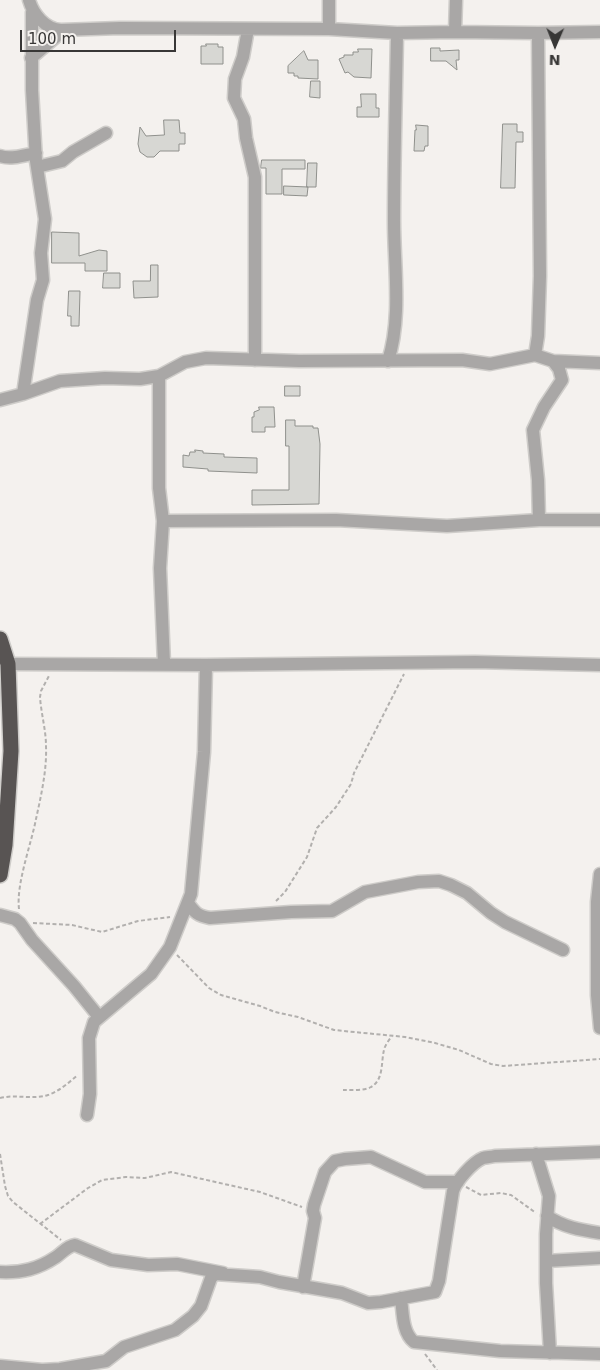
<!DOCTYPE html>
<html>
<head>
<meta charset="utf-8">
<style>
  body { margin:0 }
  #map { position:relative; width:600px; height:1370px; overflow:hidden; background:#f4f1ee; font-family:"DejaVu Sans",sans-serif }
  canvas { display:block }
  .north { position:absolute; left:530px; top:20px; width:50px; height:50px; -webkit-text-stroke:4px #f4f1ee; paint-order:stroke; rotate:181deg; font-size:14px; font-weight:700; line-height:20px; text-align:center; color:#383736 }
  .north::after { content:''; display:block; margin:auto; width:18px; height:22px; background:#383736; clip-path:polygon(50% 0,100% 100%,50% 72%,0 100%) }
  .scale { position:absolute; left:20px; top:30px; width:156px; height:22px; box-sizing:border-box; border:2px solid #383736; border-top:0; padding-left:6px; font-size:15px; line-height:18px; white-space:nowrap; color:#383736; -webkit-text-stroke:4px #f4f1ee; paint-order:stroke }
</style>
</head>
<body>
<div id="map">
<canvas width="600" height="1370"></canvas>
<div class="north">N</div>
<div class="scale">100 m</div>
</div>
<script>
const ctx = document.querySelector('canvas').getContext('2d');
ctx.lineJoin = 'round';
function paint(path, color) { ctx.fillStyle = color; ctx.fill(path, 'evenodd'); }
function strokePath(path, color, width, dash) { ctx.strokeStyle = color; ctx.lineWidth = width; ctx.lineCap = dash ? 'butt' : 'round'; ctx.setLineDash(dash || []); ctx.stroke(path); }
const building = new Path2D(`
  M206,44H218V47H223V64H201V46H206Z
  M431,48H440V51L459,50V60H456L457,70L446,61H431Z
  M358,49H372L371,78L354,77L348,72L345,73L339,59L344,57V55H353V52H358Z
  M304,51L308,60H318V79L298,78V76H294V73H288V66Z
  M311,81H320V98L310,97Z
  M361,94H376V108H379V117H357V107H361Z
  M164,120H179L180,133H185V144H179V151H160L154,157H147L140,152L138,144L140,127L146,136L164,135Z
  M503,124H517V132H523V142H516L515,188H501Z
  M416,125L428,126V146H425L424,151H414L415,130H416Z
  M262,160H305V169H282V194H266V168H261Z
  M308,163H317L316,187H307Z
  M284,186L308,187L307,196L284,195Z
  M52,232L79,233V256L99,250L107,251V271H85V263H52Z
  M151,265H158V297L134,298L133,281H150Z
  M104,273H120V288H103Z
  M69,291H80L79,326H71V316H68Z
  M285,386H300V396H285Z
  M259,407H274L275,427H265V432H252V417H254V412L259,410Z
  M286,420H295V426H313V428H318L320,444L319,504L252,505V490H289V446H286Z
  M195,450L203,451V453L224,454V457L257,458V473L208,471V469L183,467V455L189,456L190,452H195Z`);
paint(building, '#d7d7d3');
strokePath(building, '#8f908c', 1);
const minor = new Path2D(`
  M29,0C33,14 45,29 61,30L120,28L329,29L397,33L455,32L538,33L600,32
  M329,0V29
  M248,29L243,57L235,79L234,98L244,119L246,138L255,177V360
  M455,32L456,0
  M31,58L64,30
  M0,156C11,160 25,155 36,153
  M37,167L62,161L73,152L106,133
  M535,355L538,336L540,276L538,33
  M388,361C402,318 394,266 394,221C394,158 396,96 397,33
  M23,394L37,300L43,280L41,253L45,219L36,161L32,90V12
  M0,400L23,394L60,381L105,378L140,379L159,376
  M539,520L538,480L533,430L544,407L562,380L559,369L553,361
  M163,521L336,520L447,526L539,520H600
  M8,664L206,665L475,662L600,665
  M164,664L160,568L163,521L159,488V376L185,362L206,358L299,361L462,360L490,364L535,355L553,361L600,363
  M600,874L597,902V995L600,1028
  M188,903C195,913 198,916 210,918L291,912L332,911L365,892L418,882L439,881L451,885L467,893L491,913L505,922L563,950
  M0,915L15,919L20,923L32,940L74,986L99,1017
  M87,1115L90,1094L89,1038L94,1022L151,974L170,947L191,894L204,752L206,665
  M536,1154L549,1196L546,1234V1283L550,1353
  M547,1216C563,1227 580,1230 600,1233
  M546,1261L600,1258
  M0,1272C22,1273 38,1269 56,1257C62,1253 67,1246 75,1245L111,1260L148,1265L177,1264L223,1273
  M303,1287L315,1218L313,1211L314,1205L325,1172L335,1161L345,1159L371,1157L425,1182H458
  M401,1298C403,1313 402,1332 414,1342L500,1351L600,1354
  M0,1366L42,1370L60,1369L106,1361L124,1347L175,1330L193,1316L201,1306L211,1278L215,1274L260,1277L279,1282L342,1293L368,1303L381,1302L435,1292L439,1281L453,1191C456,1181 473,1162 483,1158C486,1157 491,1157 495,1156L600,1152`);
const highway = new Path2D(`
  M0,639L8,664L11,751L5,845L0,875`);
strokePath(minor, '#ceccc9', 15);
strokePath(highway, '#ceccc9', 18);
strokePath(new Path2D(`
  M276,901L285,892L307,857L317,828L336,807L351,784L354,773L404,674
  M19,909C16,884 31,845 36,819C41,796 47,770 46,746C46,730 41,713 40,697L41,691L50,674
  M33,923L72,925L102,932L138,921L170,917
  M177,955L209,988L221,995L260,1006L275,1012L298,1017L334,1030L405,1037L435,1043L459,1050L491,1064L503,1066L600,1059
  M343,1090C352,1090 364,1091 371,1087C384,1080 381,1061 384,1050C385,1045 389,1040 392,1036
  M0,1098C16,1094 33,1100 48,1095C60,1091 69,1082 78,1075
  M0,1154L5,1186L8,1196L13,1202L61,1240
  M466,1187L481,1195L501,1193L511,1195L536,1213
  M40,1224L88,1188L102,1180L126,1177L145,1178L171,1172L260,1192L302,1207
  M425,1354L437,1370`), '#b2b0ae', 2, [4, 2.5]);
strokePath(minor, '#a9a7a6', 12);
strokePath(highway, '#585453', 15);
</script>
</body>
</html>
